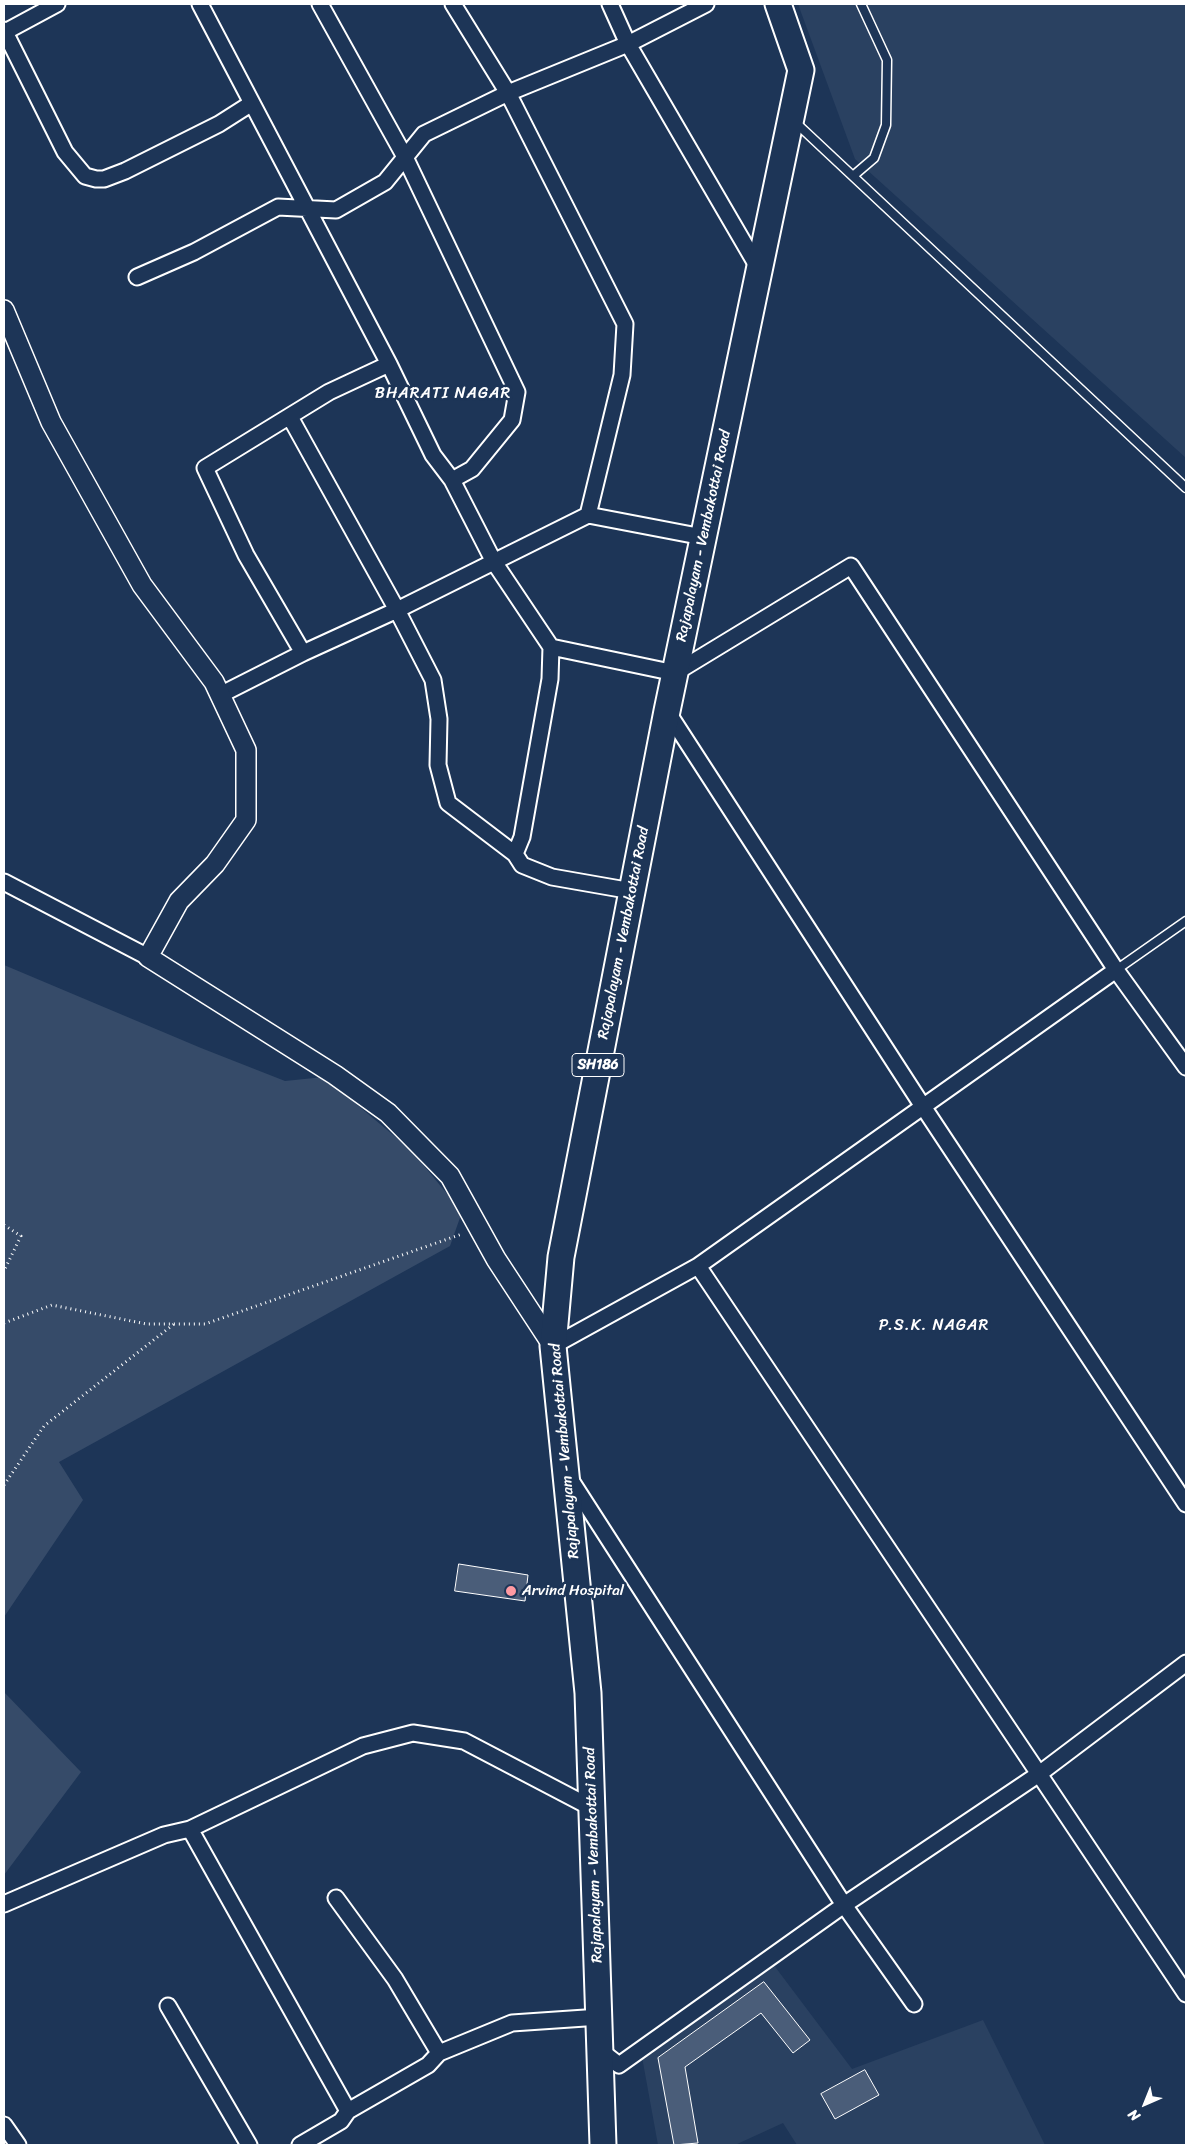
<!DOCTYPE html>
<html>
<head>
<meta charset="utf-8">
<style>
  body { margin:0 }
  #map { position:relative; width:1190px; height:2149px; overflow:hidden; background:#1d3557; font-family:Sriracha,sans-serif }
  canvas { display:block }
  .frame { position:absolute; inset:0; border:5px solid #fff; pointer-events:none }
  .north { position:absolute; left:1120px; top:2079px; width:50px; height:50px; -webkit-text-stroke:4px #1d3557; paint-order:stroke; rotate:224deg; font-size:14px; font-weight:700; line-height:20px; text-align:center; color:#fff }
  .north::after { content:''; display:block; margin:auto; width:18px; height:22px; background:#fff; clip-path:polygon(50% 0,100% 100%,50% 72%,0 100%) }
</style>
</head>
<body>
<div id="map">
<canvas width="1190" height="2149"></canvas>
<div class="frame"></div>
<div class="north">N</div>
</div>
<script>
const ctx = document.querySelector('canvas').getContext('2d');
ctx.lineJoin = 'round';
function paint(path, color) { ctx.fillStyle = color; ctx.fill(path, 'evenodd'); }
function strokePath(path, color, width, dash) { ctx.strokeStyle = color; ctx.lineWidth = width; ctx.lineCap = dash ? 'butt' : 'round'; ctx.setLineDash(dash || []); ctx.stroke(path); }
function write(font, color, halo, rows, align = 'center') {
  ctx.font = font + ' Sriracha,sans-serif'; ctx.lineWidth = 5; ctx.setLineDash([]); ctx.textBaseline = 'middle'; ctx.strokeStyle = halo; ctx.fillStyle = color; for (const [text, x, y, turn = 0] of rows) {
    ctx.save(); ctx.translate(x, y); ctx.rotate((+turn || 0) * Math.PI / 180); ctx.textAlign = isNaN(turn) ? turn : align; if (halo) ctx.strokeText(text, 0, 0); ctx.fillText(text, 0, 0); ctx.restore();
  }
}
paint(new Path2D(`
  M798,4H1186V458L855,159Z
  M773,1964L852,2069L983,2020L1045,2145H797L783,2123L735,2145H658L642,2057Z`), '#2a4161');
paint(new Path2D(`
  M4,965L201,1048L285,1081L324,1077L411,1150L462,1212L450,1246L59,1462L83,1500L4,1617Z
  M4,1692L81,1772L4,1875Z`), '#364b69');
const building = new Path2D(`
  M459,1564L528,1575L525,1601L455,1591Z
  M764,1982L810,2040L793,2053L761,2013L685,2067L698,2143L674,2145L658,2058Z
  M865,2070L879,2095L835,2119L821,2094Z`);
paint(building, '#4a5d79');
strokePath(building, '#fff', 1);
const service = new Path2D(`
  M795,122L1186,488
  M853,176L874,158L886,125L887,60L861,4
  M1116,970L1186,921`);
const minor = new Path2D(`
  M200,4L389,364L433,455L452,480L494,562L551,647L550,679L522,837L515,854
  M320,4L405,157L517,392L512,420L472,469L452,480
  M453,4L508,93L625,324L622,375L588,515
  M610,4L628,44L759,269
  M4,30L65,152L85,176L96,179H104L125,171L219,124L252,103
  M5,32L57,4
  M137,277L194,252L278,207L336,210L385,182L424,134L508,93L628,44L706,4
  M389,364L329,392L205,468L246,555L303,653L397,610L588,515L703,537
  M290,417L397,610L433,680L439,719L438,765L448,803L515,854L522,865L552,877L632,891
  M551,647L675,673L851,566L1116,970L1186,1067
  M220,695L303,653
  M667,711L922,1105L1186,1504
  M4,882L148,957
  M553,1346L698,1266
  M570,1479L844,1905L914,2004
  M1186,1663L1039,1774L1186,1994
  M190,1829L348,2111
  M336,1898L395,1979L439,2053
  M4,1904L164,1835L190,1829L363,1746L413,1733L464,1741L592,1808
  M168,2006L249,2145
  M601,2051L619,2065L844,1905L1039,1774L698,1266L1116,970
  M4,2125L18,2145
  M300,2145L341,2121L348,2111L428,2065L439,2053L512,2023L600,2017`);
const tertiary = new Path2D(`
  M4,310L51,422L142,585L214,682L246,750V820L215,864L179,901L148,957L335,1075L388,1113L450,1176L496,1259L553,1346`);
const primary = new Path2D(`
  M603,2145L588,1693L553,1346L561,1257L667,711L801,70L778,4`);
strokePath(service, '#fff', 11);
strokePath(minor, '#fff', 19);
strokePath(tertiary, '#fff', 22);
strokePath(primary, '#fff', 29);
strokePath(new Path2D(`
  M4,1225L21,1236L4,1271
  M4,1323L52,1305L146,1324H205L462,1234
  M4,1485L44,1426L174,1324`), '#fff', 3, [1, 4]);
strokePath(service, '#1d3557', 8);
strokePath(minor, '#1d3557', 15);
strokePath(tertiary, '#1d3557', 19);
strokePath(primary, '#1d3557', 25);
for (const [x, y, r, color] of [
  [511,1591,6,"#ff9aa2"]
]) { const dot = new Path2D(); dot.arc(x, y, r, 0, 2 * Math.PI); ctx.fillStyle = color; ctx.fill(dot); strokePath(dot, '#1d3557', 2); }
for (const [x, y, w] of [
  [598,1065,52]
]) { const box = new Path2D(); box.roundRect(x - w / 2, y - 11.5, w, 23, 4); ctx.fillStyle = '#1d3557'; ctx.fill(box); strokePath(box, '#fff', 1); }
write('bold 14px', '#fff', null, [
  ["SH186",598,1065]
]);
write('15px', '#fff', '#1d3557', [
  ["Rajapalayam - Vembakottai Road",704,536,-78],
  ["Rajapalayam - Vembakottai Road",624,933,-79],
  ["Rajapalayam - Vembakottai Road",565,1451,-95],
  ["Rajapalayam - Vembakottai Road",594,1855,-92]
]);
write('15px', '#fff', '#1d3557', [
  ["Arvind Hospital",522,1591]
], 'left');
ctx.letterSpacing = '1px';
write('16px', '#fff', '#1d3557', [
  ["BHARATI NAGAR",443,394],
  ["P.S.K. NAGAR",934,1326]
]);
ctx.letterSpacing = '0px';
</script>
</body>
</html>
